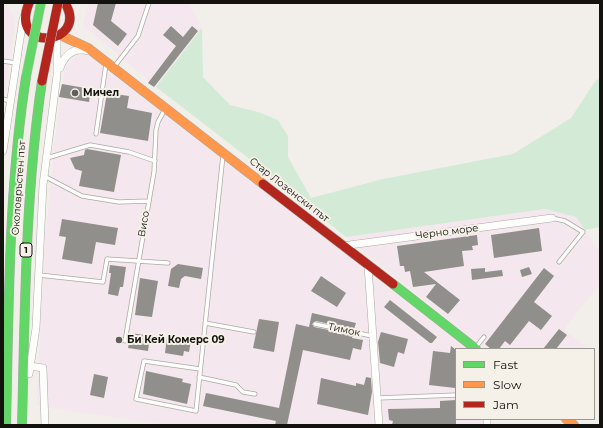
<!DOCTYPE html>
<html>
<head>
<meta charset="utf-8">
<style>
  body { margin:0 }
  #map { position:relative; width:603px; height:428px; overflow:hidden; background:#f2efeb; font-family:Montserrat,sans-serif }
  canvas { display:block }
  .frame { position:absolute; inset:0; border:4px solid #13120f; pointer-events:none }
  .legend { position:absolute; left:455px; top:348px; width:140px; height:72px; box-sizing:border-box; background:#f5f0e8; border:1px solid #9b9791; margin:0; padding:5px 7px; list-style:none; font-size:12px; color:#13120f }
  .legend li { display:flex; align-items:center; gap:8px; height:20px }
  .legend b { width:20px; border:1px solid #9b9791 }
</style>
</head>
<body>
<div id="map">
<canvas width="603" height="428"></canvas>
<div class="frame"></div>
<ul class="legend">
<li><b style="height:5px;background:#63d668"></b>Fast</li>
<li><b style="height:5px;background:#ff974d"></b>Slow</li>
<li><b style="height:5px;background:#b3261e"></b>Jam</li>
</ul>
</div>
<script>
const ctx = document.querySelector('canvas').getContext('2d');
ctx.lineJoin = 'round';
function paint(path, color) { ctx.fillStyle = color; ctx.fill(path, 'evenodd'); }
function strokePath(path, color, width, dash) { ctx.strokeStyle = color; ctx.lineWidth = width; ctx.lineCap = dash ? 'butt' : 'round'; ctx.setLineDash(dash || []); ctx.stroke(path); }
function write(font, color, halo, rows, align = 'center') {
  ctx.font = font + ' Montserrat,sans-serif'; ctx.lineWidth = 4; ctx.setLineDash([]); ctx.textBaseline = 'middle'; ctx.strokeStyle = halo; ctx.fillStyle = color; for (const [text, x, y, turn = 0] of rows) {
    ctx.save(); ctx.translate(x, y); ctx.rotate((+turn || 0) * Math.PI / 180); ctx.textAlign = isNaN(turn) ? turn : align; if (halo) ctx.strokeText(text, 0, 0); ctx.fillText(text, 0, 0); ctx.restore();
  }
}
paint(new Path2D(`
  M3,3L6,4L11,11L15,26L3,99Z
  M88,3H189L202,28L156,87L83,25Z
  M82,54L90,57L467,349H456V419H487V425H167L37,406L43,265L54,145L65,68L69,61Z
  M545,209L576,217L600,252V284L564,329L588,349H485L346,237Z`), '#f4e7ed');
paint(new Path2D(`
  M202,28L203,77L230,105L258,112L278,120L288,136V157L311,198L383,179L513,154L571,118L596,80L600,79V227L585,230L576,217L545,209L346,237L247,157L156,87Z`), '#d3ead6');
paint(new Path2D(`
  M98,3H116L111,21L127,34L118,46L93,25Z
  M171,26L183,37L192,26L198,31L154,87L148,83L176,46L163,35Z
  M62,84L91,89L89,102L59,97Z
  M107,93L129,96L127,108L152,113L148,141L100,133Z
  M87,149L121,155L114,192L79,186L82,171L75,169L70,158L84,155L85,150Z
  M62,219L118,228L115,245L96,242L92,264L62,259L66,237L59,236Z
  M539,228L542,251L494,258L491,235Z
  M477,235L478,245L472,246L473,250L462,251L464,266L424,272L460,300L448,314L426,297L436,284L413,287L410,271L405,272L404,266H400L397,246Z
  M178,264L203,268L201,279L185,276L181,279L179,288L168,286L171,269Z
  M110,265L126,267L123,287H120L118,296L108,294L111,273H109Z
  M529,267L532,274L522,277L520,270Z
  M485,268V272L502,270L503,276L472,280L471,269Z
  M544,268L554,276L534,302L552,316L541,330L529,321L510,345L505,341L499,349H491L485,344Z
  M321,276L346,293L337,307L311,291Z
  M140,278L158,281L152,317L135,315Z
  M390,300L437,337L432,343H430L384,307Z
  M312,313L356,323L354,329L316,321L312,324L314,327L353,335L352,338L363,340L361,350L353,348L350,360L303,350L287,425H275L276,421L203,406L206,393L279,408L296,324L309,327Z
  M259,319L279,322L274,352L253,348Z
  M559,329L567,335L556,349H543Z
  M381,332L408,339L404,354L398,352L394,367L380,363L378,342Z
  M131,333L150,336L148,351L128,348Z
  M167,337L191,340L189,352L184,351L183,356L165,353Z
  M451,346L456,350L455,388L429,385L433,351L450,353Z
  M146,371L183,379L182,382L191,384L187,404L143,394Z
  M94,374L108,377L104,398L90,395Z
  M366,377L371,378L372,392L368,415L317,404L321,378L356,386V383L364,385Z
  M456,400V425H392L393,421L389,420L388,409L440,408V401Z`), '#918f8c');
const lane = new Path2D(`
  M3,61L16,63
  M114,67L138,36L149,3
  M3,99L10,101
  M96,134L106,64
  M47,158L90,145L129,152L155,161
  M44,176L82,196L119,202L149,201
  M552,218L565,221L583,232L559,262
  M39,275L103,282L107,259L168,263
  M205,323L254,332
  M315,324L372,336
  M125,341L154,172L156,130L158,122L165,109
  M476,347L484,337
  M200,369L144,361L136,399L196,411L223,155
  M199,377L236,385L243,392L255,394
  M378,398L456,395`);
const street = new Path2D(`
  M60,68C65,54 74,47 88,51
  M3,151L23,19
  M342,246L552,218
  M368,266L379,425
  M30,366L43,368L45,425
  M29,374L36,328L43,185L57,75V37
  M487,425V419`);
const fast = new Path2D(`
  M393,284L476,349
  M6,425C9,308 8,193 26,77
  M22,425C25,310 25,195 42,81`);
const slow = new Path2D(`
  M60,35L88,48L263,184
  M566,419L574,425`);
const jam = new Path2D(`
  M29,3C8,54 90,45 65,3
  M263,184L393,284`);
strokePath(lane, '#acaaa7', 5);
strokePath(street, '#acaaa7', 8);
strokePath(fast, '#acaaa7', 10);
strokePath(slow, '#acaaa7', 10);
strokePath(jam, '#acaaa7', 10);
strokePath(lane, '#fdfdfc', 3.5);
strokePath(street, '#fdfdfc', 7);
strokePath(fast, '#63d668', 9);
strokePath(slow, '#ff974d', 9);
strokePath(jam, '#b3261e', 9);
const fastBridge = new Path2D(`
  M26,77L41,3`);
const jamBridge = new Path2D(`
  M42,81L58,3`);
strokePath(fastBridge, '#cbcac8', 10, []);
strokePath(jamBridge, '#cbcac8', 10, []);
strokePath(fastBridge, '#63d668', 9);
strokePath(jamBridge, '#b3261e', 9);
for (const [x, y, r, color] of [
  [75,93,4,"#615f5c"],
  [119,340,4,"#615f5c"]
]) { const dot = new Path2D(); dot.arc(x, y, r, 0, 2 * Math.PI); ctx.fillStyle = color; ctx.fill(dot); strokePath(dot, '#f5f0e8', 1.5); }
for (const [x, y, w] of [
  [26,250,12]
]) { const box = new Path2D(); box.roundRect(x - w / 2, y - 7, w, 14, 3); ctx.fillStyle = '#f5f0e8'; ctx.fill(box); strokePath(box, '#13120f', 1); }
write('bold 9px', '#13120f', null, [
  ["1",26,250]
]);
write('bold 10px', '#13120f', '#f5f0e8', [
  ["Мичел",83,93],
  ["Би Кей Комерс 09",127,340]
], 'left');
write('10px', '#13120f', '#f5f0e8', [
  ["Околовръстен път",19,188,-86],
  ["Стар Лозенски път",289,190,38],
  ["Висо",144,224,-80],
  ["Черно море",447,232,-7],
  ["Тимок",344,330,12]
]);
</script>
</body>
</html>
